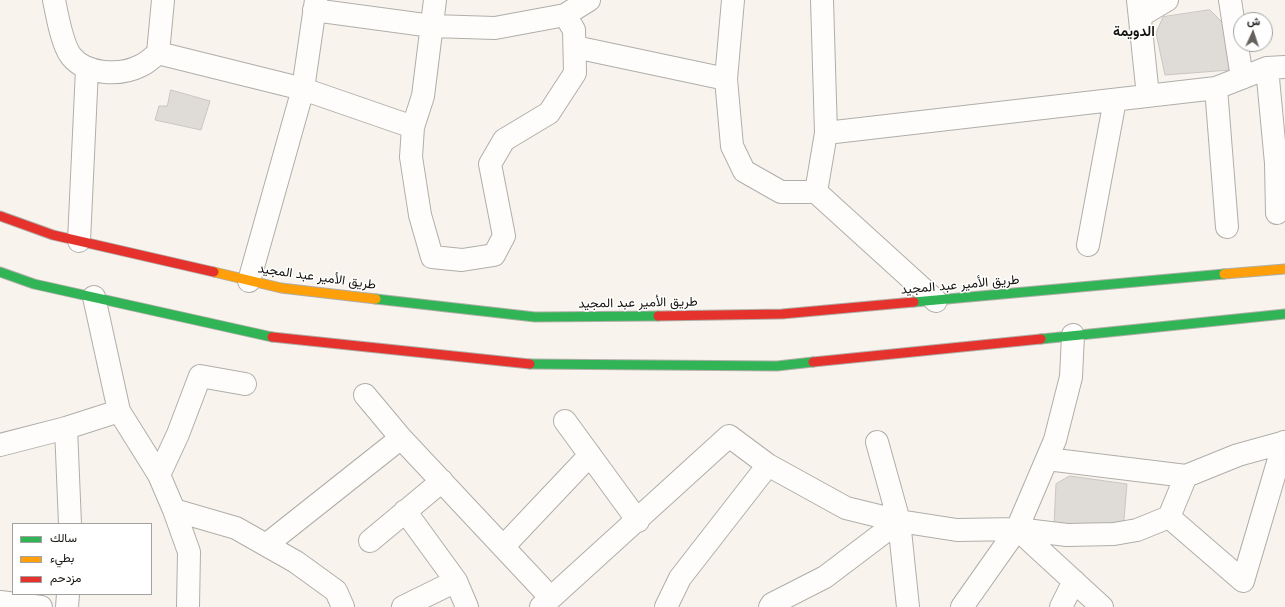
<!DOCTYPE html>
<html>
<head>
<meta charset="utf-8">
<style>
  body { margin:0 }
  #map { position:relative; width:1285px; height:607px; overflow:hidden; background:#f8f4ed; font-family:"Libre Baskerville",Vazirmatn,serif }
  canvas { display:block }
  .legend { position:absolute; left:12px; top:523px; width:140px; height:72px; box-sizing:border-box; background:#fff; border:1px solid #a2a19f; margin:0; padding:5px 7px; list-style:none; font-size:12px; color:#16130f }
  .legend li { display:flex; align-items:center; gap:8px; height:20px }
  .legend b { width:20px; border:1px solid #a2a19f }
  .north { position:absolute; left:1233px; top:12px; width:40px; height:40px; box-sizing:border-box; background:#fff; border:1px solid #a2a19f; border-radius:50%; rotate:3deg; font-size:11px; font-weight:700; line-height:16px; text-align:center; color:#16130f }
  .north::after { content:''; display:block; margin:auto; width:14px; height:18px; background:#65625d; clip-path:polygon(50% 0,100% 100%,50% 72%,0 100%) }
</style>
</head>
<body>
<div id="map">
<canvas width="1285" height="607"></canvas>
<ul class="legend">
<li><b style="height:5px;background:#30b455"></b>سالك</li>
<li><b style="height:5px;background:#ff9f0a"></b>بطيء</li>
<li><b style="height:5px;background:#e5322d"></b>مزدحم</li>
</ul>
<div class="north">ش</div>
</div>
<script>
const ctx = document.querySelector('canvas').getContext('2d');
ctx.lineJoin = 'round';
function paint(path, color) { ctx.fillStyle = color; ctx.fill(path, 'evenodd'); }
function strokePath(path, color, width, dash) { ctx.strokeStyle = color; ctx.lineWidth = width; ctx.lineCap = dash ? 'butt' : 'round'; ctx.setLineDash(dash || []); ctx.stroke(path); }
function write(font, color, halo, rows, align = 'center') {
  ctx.font = font + ' "Libre Baskerville",Vazirmatn,serif'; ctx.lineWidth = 3; ctx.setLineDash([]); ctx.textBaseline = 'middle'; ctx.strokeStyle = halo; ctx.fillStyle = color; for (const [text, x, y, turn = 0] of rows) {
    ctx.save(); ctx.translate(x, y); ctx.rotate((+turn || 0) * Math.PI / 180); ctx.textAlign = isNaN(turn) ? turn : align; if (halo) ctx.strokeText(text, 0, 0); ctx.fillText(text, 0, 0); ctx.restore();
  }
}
const building = new Path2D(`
  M1210,10L1224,24L1230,70L1165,75L1156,33L1163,17Z
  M171,90L210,101L201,130L155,120L159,106H167Z
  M1070,476L1127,484L1123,531L1054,524L1056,484Z`);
paint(building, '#dfdbd6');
strokePath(building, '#c9c5c0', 1);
const street = new Path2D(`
  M54,0C57,15 62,44 71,56C86,75 120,76 140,66C147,63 153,57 158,53L163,0
  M435,0L423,96L413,127L411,157L420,215L432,257L462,260L494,255L504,236L490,164L504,140L549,113L575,73L574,30L565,15
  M733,0L726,79L732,146L744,171L781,192H816
  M822,0L826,133L816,192L936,301
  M1138,0L1148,96
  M1230,0L1242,78
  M314,10L432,26L495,28L565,15L589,0
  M1140,16L1167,0
  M575,47L726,79
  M158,53L303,89L413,127
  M1267,68L1276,163L1277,213
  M1216,88L1227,227
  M826,133L1216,88L1267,68L1285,67
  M79,241L87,69
  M1088,245L1115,100
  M249,281L303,89L316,0
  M94,297L119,411
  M365,395L401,438L551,598
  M565,421L638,521
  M66,428L70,524
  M877,442L899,521L908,607
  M0,445L66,428L119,411L159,475L174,510L189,552L188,607
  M1047,459L1186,476L1238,455L1285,442
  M159,475L178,434L200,376L245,384
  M1186,476L1169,517L1243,581L1284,442
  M174,510L236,528L296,562L336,591L343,607
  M405,511L456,581L467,607
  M1017,529L1102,607
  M370,541L442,481
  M266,545L401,438
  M503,547L590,455
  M0,602L41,607
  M67,607L68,594
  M403,607L456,581
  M541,607L729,436L768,465L846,508L899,521L957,530L1017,529L1067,535L1114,534L1137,530L1169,517
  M666,607L680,578L768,465
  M770,607L772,604L825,577L899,521
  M962,607L1017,529L1055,440L1071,377L1073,335
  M1061,607L1074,581`);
const fast = new Path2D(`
  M0,272L34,284L272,337
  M376,299L535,317L658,316
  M914,302L1224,274
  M1041,339L1285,314
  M530,364L777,366L813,362`);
const slow = new Path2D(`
  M214,272L281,288L376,299
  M1224,274L1285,269`);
const jam = new Path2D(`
  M0,216L53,235L214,272
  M658,316L782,314L914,302
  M272,337L530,364
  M813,362L1041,339`);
strokePath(street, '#b0aea9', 24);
strokePath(fast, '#b0aea9', 11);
strokePath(slow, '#b0aea9', 11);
strokePath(jam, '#b0aea9', 11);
strokePath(street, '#fefdfc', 22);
strokePath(fast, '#30b455', 9);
strokePath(slow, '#ff9f0a', 9);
strokePath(jam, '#e5322d', 9);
write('13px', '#16130f', '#fff', [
  ["طريق الأمير عبد المجيد",317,277,8],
  ["طريق الأمير عبد المجيد",960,285,-5],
  ["طريق الأمير عبد المجيد",638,303,-1]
]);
write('bold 14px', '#16130f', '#fff', [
  ["الدويمة",1134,32]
]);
</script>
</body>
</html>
